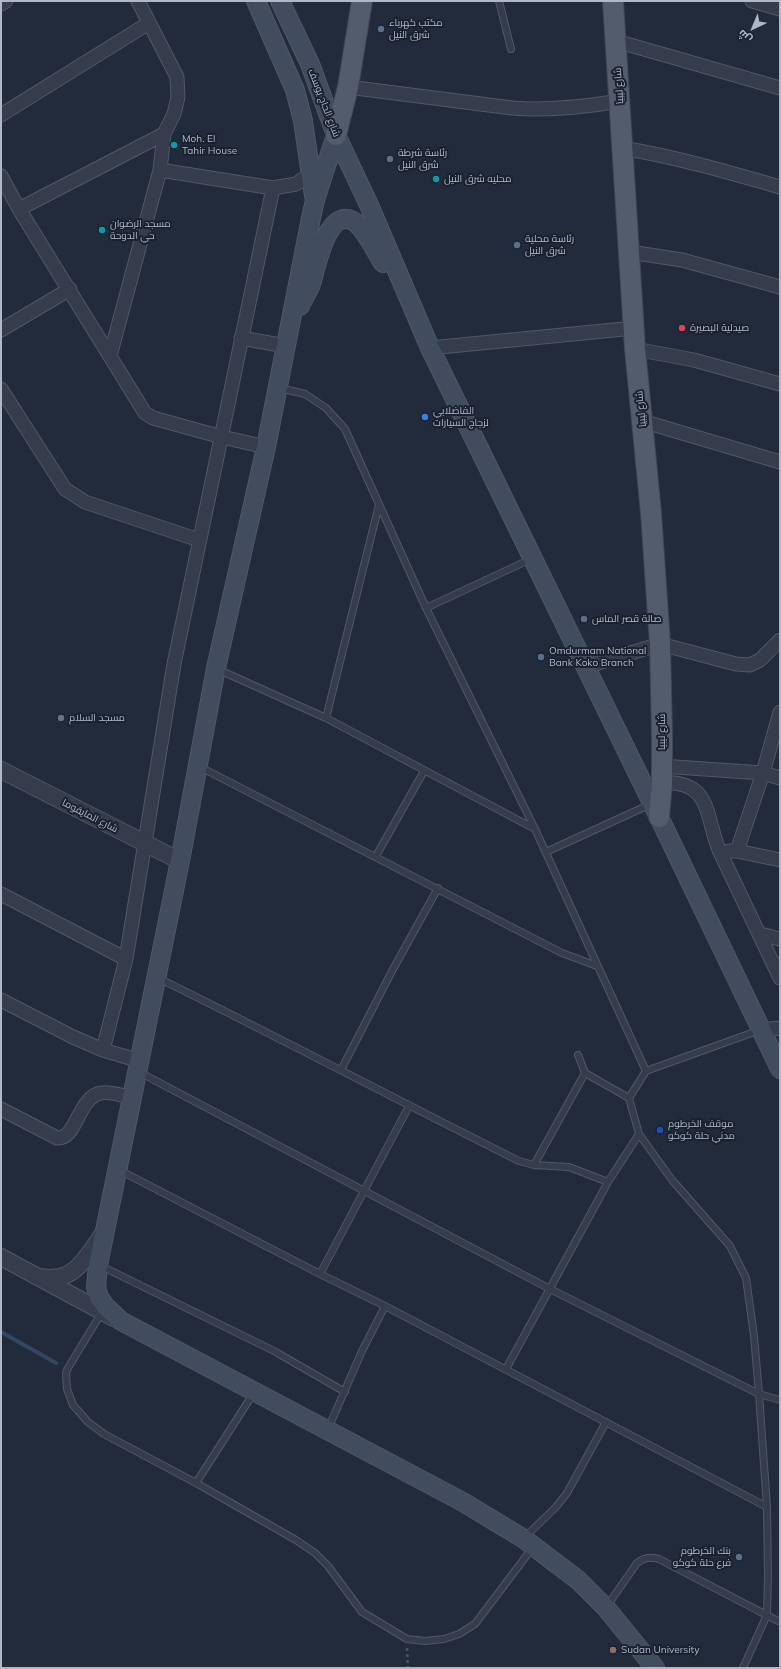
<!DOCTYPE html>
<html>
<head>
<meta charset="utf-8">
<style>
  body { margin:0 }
  #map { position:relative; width:781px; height:1669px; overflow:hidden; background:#212b3c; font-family:Mulish,Cairo,sans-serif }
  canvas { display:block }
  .frame { position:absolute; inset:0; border:2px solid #b0b8c8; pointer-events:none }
  .north { position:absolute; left:733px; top:8px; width:40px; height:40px; -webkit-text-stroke:3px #1a2230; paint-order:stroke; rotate:224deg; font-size:11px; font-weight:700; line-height:16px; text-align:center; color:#b0b8c8 }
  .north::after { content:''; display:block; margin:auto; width:14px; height:18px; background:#b0b8c8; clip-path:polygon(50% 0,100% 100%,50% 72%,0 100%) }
</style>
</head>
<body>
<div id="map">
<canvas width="781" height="1669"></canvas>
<div class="frame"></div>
<div class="north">ش</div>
</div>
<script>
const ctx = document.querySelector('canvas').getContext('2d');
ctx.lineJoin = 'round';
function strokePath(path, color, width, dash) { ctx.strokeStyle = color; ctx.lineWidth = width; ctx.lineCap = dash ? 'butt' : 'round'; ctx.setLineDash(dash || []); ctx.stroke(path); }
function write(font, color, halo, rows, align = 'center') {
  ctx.font = font + ' Mulish,Cairo,sans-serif'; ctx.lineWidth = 4; ctx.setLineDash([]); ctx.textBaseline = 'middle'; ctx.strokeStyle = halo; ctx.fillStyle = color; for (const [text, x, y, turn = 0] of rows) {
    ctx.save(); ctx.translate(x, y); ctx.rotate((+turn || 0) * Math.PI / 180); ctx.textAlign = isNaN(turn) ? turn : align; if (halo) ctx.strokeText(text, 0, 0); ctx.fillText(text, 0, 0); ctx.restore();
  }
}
strokePath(new Path2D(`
  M1,1332L56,1363`), '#334664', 4);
const service = new Path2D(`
  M499,1L511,49
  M279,388L305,394L326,408L345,429L426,608L535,829L646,1071
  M426,608L531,559
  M217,669L326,718L535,829
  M326,718L379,505
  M200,767L562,953L597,966
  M546,852L651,804
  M376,856L424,771
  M158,978C280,1038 399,1101 519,1161L534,1165L569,1167L608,1182
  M578,1055L585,1073L629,1098L639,1134L672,1180L730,1246L746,1278L754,1336L759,1394L767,1507L768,1576L767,1615L743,1668
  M341,1070L392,971L438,888
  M139,1072L550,1289L759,1394L780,1400
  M629,1098L646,1071L760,1030
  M534,1165L585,1073
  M119,1170L320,1274L385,1306L767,1507
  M99,1265L274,1351L345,1392
  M320,1274L409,1106
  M102,1312L68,1368L66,1373L67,1389L73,1405L88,1422L104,1434L196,1483L296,1540L315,1553L328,1566L362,1612L407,1639L425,1641L444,1639L459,1634L475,1624L533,1547
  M506,1369L608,1182L639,1134
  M328,1429L362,1351L385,1306
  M196,1483L253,1394
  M525,1537L556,1507L567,1493L606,1422
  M607,1606L637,1563C645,1557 650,1557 659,1559L780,1622`);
const minor = new Path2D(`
  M752,1L780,9
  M1,4L6,1
  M616,41L780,88
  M348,87L512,108C548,111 584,107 620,101
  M1,115L149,23
  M622,148C676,157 728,172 780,187
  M160,170L273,188L296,184L311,173
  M1,176L19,209L145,413L153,418L222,437L266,447
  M19,209L164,134
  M630,252L682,260L780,287
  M1,330L70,289
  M241,338L286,346
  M430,348L634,328
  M635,349L694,360L780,384
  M110,356L160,170L164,134L174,114L178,97L177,77L138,1
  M1,389L65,489L85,502L199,540
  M642,421L780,462
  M585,667L660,644L736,664L750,665L760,660L780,640
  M661,766L763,773L780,778
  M662,783C712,780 705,816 719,850L780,978
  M729,851H737L780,860
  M737,851L763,773L780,712
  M1,894L126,959
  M760,934L780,939
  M1,1000L73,1037L103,1050L140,1061
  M761,1030L780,1028
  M103,1050L126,959L174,664L273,188
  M1,1109L57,1138C59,1138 61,1138 63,1137C76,1133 81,1096 101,1093C111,1091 123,1096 132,1098`);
const tertiary = new Path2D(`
  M1,770L180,861
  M1,1257L114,1318
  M38,1277C48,1278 57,1279 66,1275C81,1269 94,1246 103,1234`);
const secondary = new Path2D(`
  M256,1L295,90L303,121L314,196
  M280,1L310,64L336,135L369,205L430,348L659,817L780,1069
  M336,135L315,200L311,218L266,447L216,668L180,861L98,1265L96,1287L99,1297L105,1306L121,1321L463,1502L524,1539L578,1580L606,1608L655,1668
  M300,306C303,299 308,292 311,284C316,268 327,207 353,221C364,227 376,252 383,263`);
const primary = new Path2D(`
  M613,1L635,349L651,513L660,644L662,734V783L659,817
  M336,135L348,87L362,1`);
strokePath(service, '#505866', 8);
strokePath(minor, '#505866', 15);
strokePath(tertiary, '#505866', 18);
strokePath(secondary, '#505866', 20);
strokePath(primary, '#3e4655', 22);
strokePath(new Path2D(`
  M407,1648L408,1668`), '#40565a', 2.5, [3, 3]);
strokePath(service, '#353d4c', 6);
strokePath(minor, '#353d4c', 13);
strokePath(tertiary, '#353d4c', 16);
strokePath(secondary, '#424c5f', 18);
strokePath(primary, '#525c6c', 20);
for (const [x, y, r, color] of [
  [381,29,4,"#5c6f8a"],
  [174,145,4,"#0f9aa8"],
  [390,159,4,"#5c6f8a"],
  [436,179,4,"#0f9aa8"],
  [102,230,4,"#0f9aa8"],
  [517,245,4,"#5c6f8a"],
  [682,328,4,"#e0444e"],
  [425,417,4,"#3f7fe0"],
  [584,619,4,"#5c6f8a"],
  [541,657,4,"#5c6f8a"],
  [61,718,4,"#6b7280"],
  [660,1130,4,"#1a4fb4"],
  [739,1557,4,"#5c6f8a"],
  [613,1650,4,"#8d6e63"]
]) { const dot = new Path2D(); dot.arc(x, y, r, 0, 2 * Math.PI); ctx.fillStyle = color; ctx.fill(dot); strokePath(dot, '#1a2230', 1.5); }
write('10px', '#b0b8c8', '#1a2230', [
  ["مكتب كهرباء",389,23],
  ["شرق النيل",389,35],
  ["Moh. El",182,139],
  ["Tahir House",182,151],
  ["رئاسة شرطة",398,153],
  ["شرق النيل",398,165],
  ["محليه شرق النيل",444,179],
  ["مسجد الرضوان",110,224],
  ["حي الدوحة",110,236],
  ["رئاسة محلية",525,239],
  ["شرق النيل",525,251],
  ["صيدلية البصيرة",690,328],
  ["الفاضلابي",433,411],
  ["لزجاج السيارات",433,423],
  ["صالة قصر الماس",592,619],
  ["Omdurmam National",549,651],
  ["Bank Koko Branch",549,663],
  ["مسجد السلام",69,718],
  ["موقف الخرطوم",668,1124],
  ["مدني حلة كوكو",668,1136],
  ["بنك الخرطوم",731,1551,"right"],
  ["فرع حلة كوكو",731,1563,"right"],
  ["Sudan University",621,1650]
], 'left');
write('10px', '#b0b8c8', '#1a2230', [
  ["شارع ليبيا",619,86,-94],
  ["شارع الحاج يوسف",324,103,69],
  ["شارع ليبيا",641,409,-96],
  ["شارع ليبيا",662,732,-90],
  ["شارع المايقوما",90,816,27]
]);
</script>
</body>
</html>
